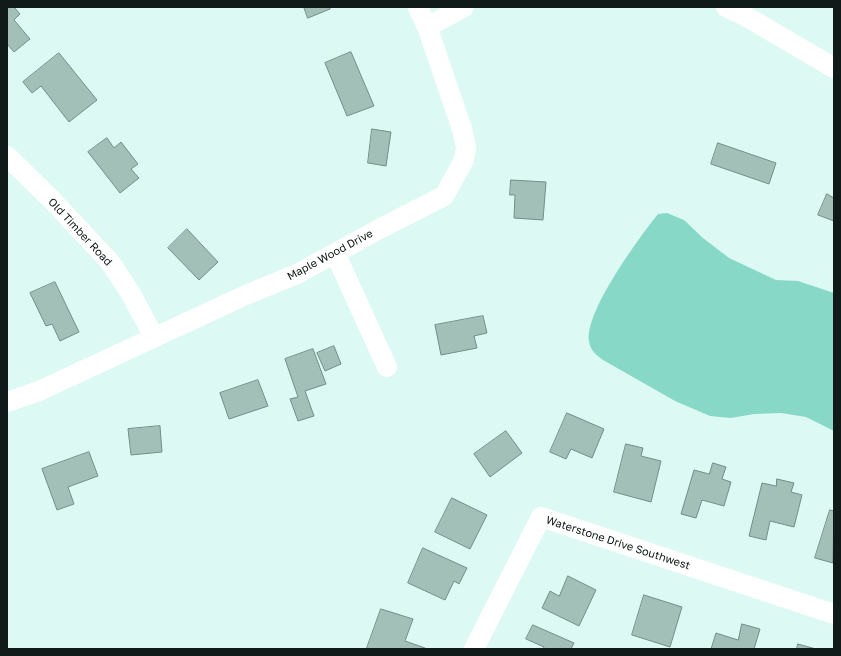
<!DOCTYPE html>
<html>
<head>
<meta charset="utf-8">
<style>
  body { margin:0 }
  #map { position:relative; width:841px; height:656px; overflow:hidden; background:#dcfaf3; font-family:"Golos Text",sans-serif }
  canvas { display:block }
  .frame { position:absolute; inset:0; border:8px solid #101a18; pointer-events:none }
</style>
</head>
<body>
<div id="map">
<canvas width="841" height="656"></canvas>
<div class="frame"></div>
</div>
<script>
const ctx = document.querySelector('canvas').getContext('2d');
ctx.lineJoin = 'round';
function paint(path, color) { ctx.fillStyle = color; ctx.fill(path, 'evenodd'); }
function strokePath(path, color, width, dash) { ctx.strokeStyle = color; ctx.lineWidth = width; ctx.lineCap = dash ? 'butt' : 'round'; ctx.setLineDash(dash || []); ctx.stroke(path); }
function write(font, color, halo, rows, align = 'center') {
  ctx.font = font + ' "Golos Text",sans-serif'; ctx.lineWidth = 3; ctx.setLineDash([]); ctx.textBaseline = 'middle'; ctx.strokeStyle = halo; ctx.fillStyle = color; for (const [text, x, y, turn = 0] of rows) {
    ctx.save(); ctx.translate(x, y); ctx.rotate((+turn || 0) * Math.PI / 180); ctx.textAlign = isNaN(turn) ? turn : align; if (halo) ctx.strokeText(text, 0, 0); ctx.fillText(text, 0, 0); ctx.restore();
  }
}
paint(new Path2D(`
  M667,213L684,220L703,238L729,258L776,280L798,281L834,293V431L806,417L781,413L754,414L731,418L710,416L675,401L603,360C596,355 590,350 589,341C585,311 639,238 658,214Z`), '#87d8c7');
const building = new Path2D(`
  M7,7H14L20,14L14,20L30,39L14,52L7,44Z
  M304,7H330V9L308,18Z
  M351,52L374,106L347,116L325,63Z
  M59,53L97,100L69,122L41,86L32,93L23,82Z
  M372,129L391,132L386,166L368,163Z
  M107,138L114,148L121,142L138,164L131,169L139,178L120,193L88,152Z
  M718,143L776,163L769,184L711,164Z
  M511,180L546,182L543,220L514,218L515,195H510Z
  M827,194L834,198V221L818,215Z
  M187,229L218,262L199,280L168,248Z
  M55,282L79,332L60,341L52,324L46,326L30,293Z
  M483,316L487,333L474,336L477,348L441,355L435,325Z
  M334,346L341,364L325,371L317,353Z
  M313,349L326,384L305,391L314,416L298,421L290,399L298,397L285,359Z
  M258,380L268,406L229,419L220,393Z
  M567,413L604,429L592,458L571,449L566,459L550,452Z
  M160,426L162,452L131,455L128,429Z
  M506,431L522,453L490,477L474,454Z
  M626,444L643,448L641,456L661,461L651,502L614,492Z
  M89,452L98,476L68,487L74,504L57,510L42,469Z
  M713,463L726,467L722,479L731,482L724,506L702,500L696,518L681,514L694,470L709,474Z
  M777,479L794,483L791,492L802,495L794,527L770,521L766,540L749,536L762,483L776,486Z
  M452,498L487,515L470,549L435,532Z
  M830,510L834,511L833,563L815,558Z
  M423,548L467,568L459,584L454,581L445,600L408,583Z
  M568,576L596,590L579,626L542,608L550,591L559,596Z
  M644,595L682,607L670,647L632,635Z
  M381,609L413,619L405,641L425,648L424,649H371L367,648Z
  M742,624L760,629L754,649H711L716,633L738,640Z
  M533,625L574,643L571,649H543L544,647L526,639Z
  M798,644L816,649H797Z`);
paint(building, '#a2bfb8');
strokePath(building, '#728e87', 1);
strokePath(new Path2D(`
  M726,7L747,17L834,68
  M428,29L433,24L464,7
  M7,156L52,200L110,262L131,294L154,337
  M335,253L387,367
  M7,402L39,391L248,294L297,274L383,227L444,196L464,160L466,147L462,129L428,29L418,7
  M474,649L541,517L834,614`), '#fff', 20);
write('11px', '#101a18', '#fff', [
  ["Old Timber Road",80,232,47],
  ["Maple Wood Drive",330,255,-28],
  ["Waterstone Drive Southwest",618,543,18]
]);
</script>
</body>
</html>
